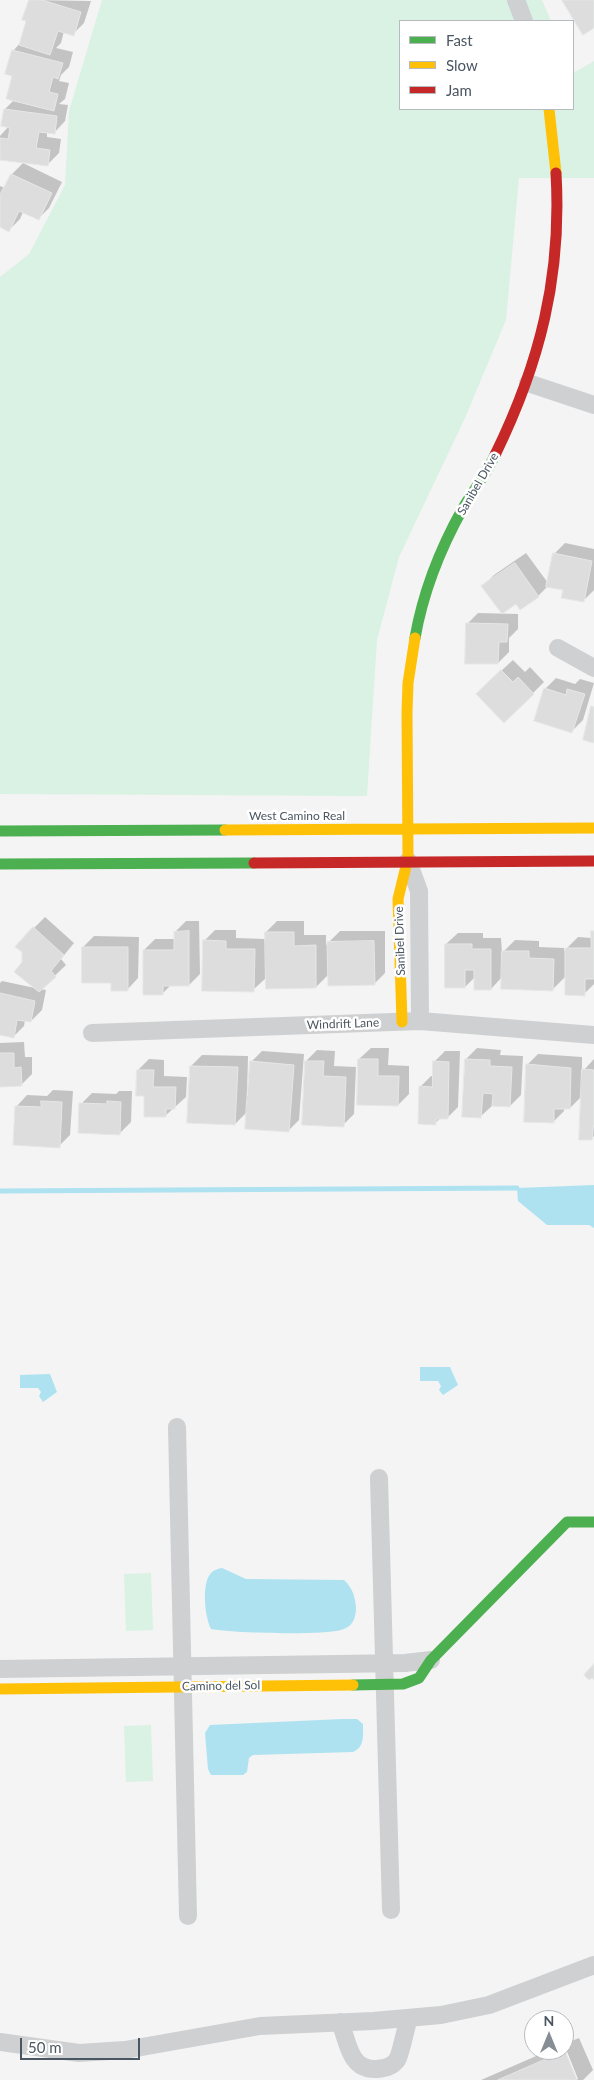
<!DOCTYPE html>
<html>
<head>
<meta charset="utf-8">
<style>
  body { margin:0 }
  #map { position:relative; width:594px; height:2080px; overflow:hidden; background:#f4f4f4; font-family:Lato,sans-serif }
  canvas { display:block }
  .legend { position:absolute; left:399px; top:20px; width:175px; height:90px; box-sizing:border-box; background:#fff; border:1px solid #b7bbc0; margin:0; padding:6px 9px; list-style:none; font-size:15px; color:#4a5661 }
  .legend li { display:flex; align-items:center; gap:10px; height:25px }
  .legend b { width:25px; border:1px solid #b7bbc0 }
  .north { position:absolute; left:524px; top:2010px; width:50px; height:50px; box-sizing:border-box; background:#fff; border:1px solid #b7bbc0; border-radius:50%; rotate:0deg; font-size:14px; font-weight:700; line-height:20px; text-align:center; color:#4a5661 }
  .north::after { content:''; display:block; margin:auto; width:18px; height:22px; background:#868d94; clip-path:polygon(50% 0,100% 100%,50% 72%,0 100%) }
  .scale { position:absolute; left:20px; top:2038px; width:120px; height:22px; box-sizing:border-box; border:2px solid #4a5661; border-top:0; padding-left:6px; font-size:15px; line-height:18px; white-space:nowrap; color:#4a5661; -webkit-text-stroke:4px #fff; paint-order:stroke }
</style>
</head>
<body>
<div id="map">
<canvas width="594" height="2080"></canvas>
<ul class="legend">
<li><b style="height:6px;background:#4caf50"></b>Fast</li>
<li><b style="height:6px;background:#ffc107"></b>Slow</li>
<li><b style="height:6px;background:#c62828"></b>Jam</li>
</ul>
<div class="north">N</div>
<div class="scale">50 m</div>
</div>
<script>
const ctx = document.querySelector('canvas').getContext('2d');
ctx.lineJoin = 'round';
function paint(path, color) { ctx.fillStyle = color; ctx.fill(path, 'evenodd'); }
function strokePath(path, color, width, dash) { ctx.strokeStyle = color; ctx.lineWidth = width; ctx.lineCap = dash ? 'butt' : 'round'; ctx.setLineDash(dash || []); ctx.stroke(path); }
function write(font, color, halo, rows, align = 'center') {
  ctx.font = font + ' Lato,sans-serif'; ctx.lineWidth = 5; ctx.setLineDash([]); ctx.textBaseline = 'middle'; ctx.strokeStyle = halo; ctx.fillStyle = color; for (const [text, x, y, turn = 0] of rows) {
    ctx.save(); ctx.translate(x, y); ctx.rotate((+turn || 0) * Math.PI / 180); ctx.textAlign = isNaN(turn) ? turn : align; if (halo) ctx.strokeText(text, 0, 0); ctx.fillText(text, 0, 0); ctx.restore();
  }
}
paint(new Path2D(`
  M102,0H542L551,21H400V109H573V69L575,72L594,61V178H519L506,320L465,418L399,557L377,640L367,796L0,794V277L29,254L65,185L69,111Z
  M151,1573L153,1630L126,1631L124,1574Z
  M151,1725L153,1781L126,1782L124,1726Z`), '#d9f2e3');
paint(new Path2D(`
  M594,1185V1228L589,1225H547L518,1201L517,1188Z
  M420,1367H450L458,1385L443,1395L439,1390L441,1386L438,1381H420Z
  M50,1374L57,1392L43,1402L39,1396L41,1392L38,1388H20V1375Z
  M222,1568L246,1579L344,1580C352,1587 355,1596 356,1607C356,1616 354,1625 344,1629C329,1636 231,1633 211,1629C205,1617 201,1584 211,1573C214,1570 217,1569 222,1568Z
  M342,1719H357L363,1724C363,1735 365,1747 353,1752L253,1755L249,1758L247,1772L243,1775H211L208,1769L205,1733L210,1725Z`), '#aee2f0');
paint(new Path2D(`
  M30,0L91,1L84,23L73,34L64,31L61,43L56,48L73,52L69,67L61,75L59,81L69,83L65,99L59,104L68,105L65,121L54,133L47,132V137L61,139L59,153L47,165L0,158V136L9,126L5,109L14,100L13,51L21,42L28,20Z
  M23,163L62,182L49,208L38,219L23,212L20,219L9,230L0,226V186L5,188L12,174Z
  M565,543L594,549V590L583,601L564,589L548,586L538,596L520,608L516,602L483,586L494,575L526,553L548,583L554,554Z
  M478,613L518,614V629L509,638V652L498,663L467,624Z
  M513,660L525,672L530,667L544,682L533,693L488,683Z
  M556,678L575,684L580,679L594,683L583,720L572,731L545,689Z
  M45,917L74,943L61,959L66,965L41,989L46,990L42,1010L31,1021L25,1020L24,1026L13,1037L0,1034V983L2,981L35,988L24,962L34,928Z
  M186,921H199L200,974L189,985H171L163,993L144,950L155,939H175V932Z
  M277,921H304V935H326V945L340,931H385V973L374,984L329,974L316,987L267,977L253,990L204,941L215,930H236V938L266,939V932Z
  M594,930V984L584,994L566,976L553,989L503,976L491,989L476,976L465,987L446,944L458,933H483V938H501L502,953L515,940L539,941V947L564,948V951L578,937L592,938Z
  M94,936L139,937L138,978L127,990L112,982L83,947Z
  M24,1042L25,1057H32V1074L21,1085L0,1086V1043Z
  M371,1048H389L388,1065L409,1066V1094L398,1105L359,1059Z
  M477,1048L501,1050L500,1055L523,1056L521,1095L510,1106L493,1105L481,1116L466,1059Z
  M317,1050L335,1051L334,1066L356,1067L354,1114L343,1125L306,1061Z
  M262,1051L304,1054L299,1120L288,1131L248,1111L235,1124L191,1066L202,1055L248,1056L247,1096H249L251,1062Z
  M445,1051H460L458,1107L447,1118H441L435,1123L420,1087L431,1076H434V1062Z
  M538,1054L582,1057V1072L594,1059V1136L591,1139L582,1096L570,1108H564V1111L553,1122L527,1065Z
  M149,1059L164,1060V1076L187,1077L186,1097L165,1116L146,1095L138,1070Z
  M53,1090L73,1091L70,1135L59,1146L16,1107L27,1095L47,1096Z
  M119,1091H132L131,1122L119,1134L81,1104L92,1093L116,1094Z
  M579,2038L593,2070L583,2080H481L550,2050H563L575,2079H578L564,2044Z`), '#0003');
strokePath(new Path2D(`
  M0,1191L517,1188`), '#aee2f0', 5);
const building = new Path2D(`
  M29,0H42L81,12L74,36L58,31L50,55L19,45L26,21L22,20Z
  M562,0H594V28L583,35Z
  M12,50L63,63L58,79L53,77L49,92L58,94L54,111L6,99L12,76L5,74Z
  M4,109L57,116L55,134L39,132L36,148L50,150L48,166L0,160V138L8,139L10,128L1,126Z
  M11,174L52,193L39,220L19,211L9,232L0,227V195Z
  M553,553L592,561L584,602L561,598L563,590L546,587Z
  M515,563L539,597L520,610L516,604L502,614L481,586Z
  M466,623L508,624L507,642H499L498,664H465Z
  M501,670L513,682L518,677L534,694L504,723L476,694Z
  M544,688L566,695L567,689L585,694L572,733L534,721Z
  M591,706L594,707V743L583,740Z
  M33,927L64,955L51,971L56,977L39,992L14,972L22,962V952L15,947Z
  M189,931V986H163V995H143V950H174V932Z
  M591,931H594V979H585V996L565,995V948H591Z
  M265,932H294V946L316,945V988L266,989Z
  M203,940L226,941V949H255L254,992L202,991Z
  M374,941L375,985L328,986L327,942Z
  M445,944H472V949H491V990H474V970H465V988H445Z
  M82,947H128V991H111V983H82Z
  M502,951H529V958L554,959L553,991L501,989Z
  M0,993L35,1001L31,1022L17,1020L14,1038L0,1035Z
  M0,1053H14V1068L21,1067L22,1086L0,1087Z
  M358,1059H378V1076H399L398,1106L357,1105Z
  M465,1059L490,1060V1066L512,1067L510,1107L492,1106L493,1094L483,1093L481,1118L462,1117Z
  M250,1061L294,1065L289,1132L245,1129Z
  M305,1061H324L323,1076L346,1077L344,1127L302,1125Z
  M433,1061L449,1062L448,1119H436V1125L418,1124L419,1086L432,1087Z
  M526,1064L571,1068L570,1109H554V1123L524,1122Z
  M190,1066L238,1067L235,1125L187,1123Z
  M582,1069L594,1070V1122L592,1140H579Z
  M137,1070H154L153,1087H176L175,1109H166V1117H144V1096H136Z
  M41,1101L62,1102L60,1148L13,1145L15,1106L41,1107Z
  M107,1101L121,1102L120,1135L78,1133L79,1103L107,1104Z
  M594,1664V1680L592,1678L589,1680L584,1675Z
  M565,2051L577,2080H498Z`);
paint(building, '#ddddde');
strokePath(building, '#e5e6e7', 1);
strokePath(new Path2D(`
  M516,0L524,21
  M528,383L594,405
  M558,648L594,668
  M408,861L419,891L420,1021
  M92,1033L420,1021L594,1035
  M177,1427L188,1916
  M379,1478L391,1910
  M0,1669L405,1663L431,1660
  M340,2022C348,2041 349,2071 377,2069C385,2068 392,2067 397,2060C401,2054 405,2029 409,2019
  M0,2042L79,2053L125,2050L260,2026L373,2021L441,2015L489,2005L594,1965`), '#ced0d2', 18);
strokePath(new Path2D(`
  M415,638C423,592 440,549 463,508C474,490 486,474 495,455
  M0,831L225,830
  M0,864L254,863
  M353,1685L403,1684L419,1678L431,1660L567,1522H594`), '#4caf50', 11);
strokePath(new Path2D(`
  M549,109L556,173
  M225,830L594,828
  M402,1022L398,899L408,858L407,712L408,683L415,638
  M0,1689L353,1685`), '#ffc107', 11);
strokePath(new Path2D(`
  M495,455C540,363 562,276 556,173
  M254,863L594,861`), '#c62828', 11);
write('12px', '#4a5661', '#fff', [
  ["Sanibel Drive",478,484,-60],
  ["West Camino Real",297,816],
  ["Sanibel Drive",400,941,-92],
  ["Windrift Lane",343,1024,-2],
  ["Camino del Sol",221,1686,-1]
]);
</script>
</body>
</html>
